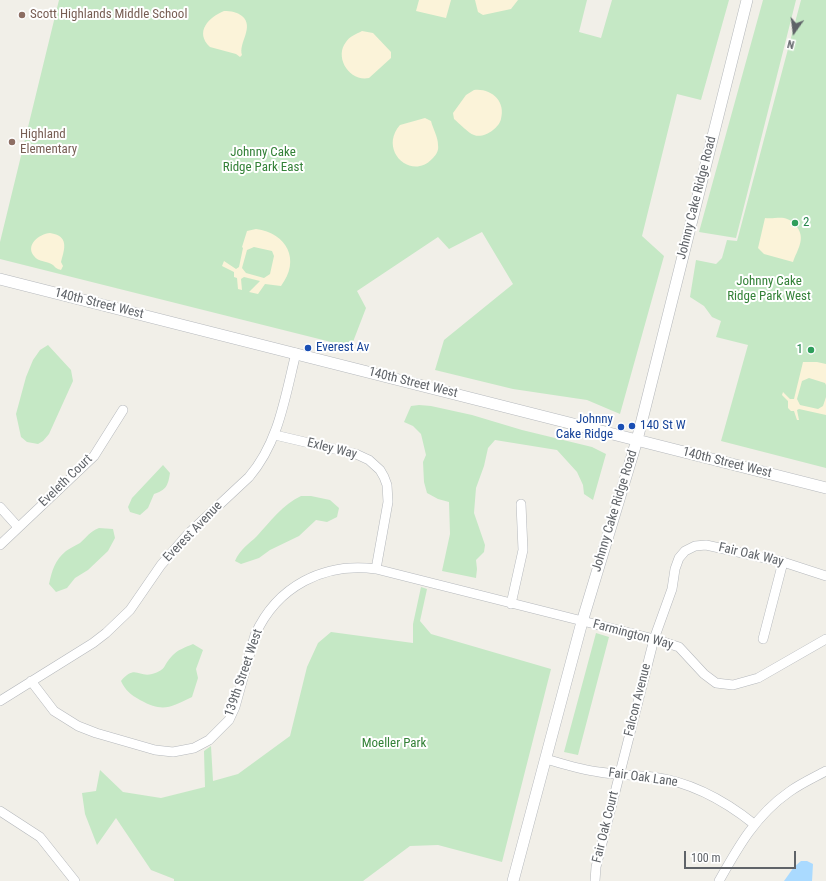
<!DOCTYPE html>
<html>
<head>
<meta charset="utf-8">
<style>
  body { margin:0 }
  #map { position:relative; width:826px; height:881px; overflow:hidden; background:#f1efe8; font-family:"Roboto Condensed",sans-serif }
  canvas { display:block }
  .north { position:absolute; left:774px; top:12px; width:40px; height:40px; -webkit-text-stroke:3px #fff; paint-order:stroke; rotate:194deg; font-size:11px; font-weight:700; line-height:16px; text-align:center; color:#5f6368 }
  .north::after { content:''; display:block; margin:auto; width:14px; height:18px; background:#5f6368; clip-path:polygon(50% 0,100% 100%,50% 72%,0 100%) }
  .scale { position:absolute; left:684px; top:851px; width:112px; height:18px; box-sizing:border-box; border:2px solid #5f6368; border-top:0; padding-left:5px; font-size:12px; line-height:14px; white-space:nowrap; color:#5f6368; -webkit-text-stroke:3px #fff; paint-order:stroke }
</style>
</head>
<body>
<div id="map">
<canvas width="826" height="881"></canvas>
<div class="north">N</div>
<div class="scale">100 m</div>
</div>
<script>
const ctx = document.querySelector('canvas').getContext('2d');
ctx.lineJoin = 'round';
function paint(path, color) { ctx.fillStyle = color; ctx.fill(path, 'evenodd'); }
function strokePath(path, color, width, dash) { ctx.strokeStyle = color; ctx.lineWidth = width; ctx.lineCap = dash ? 'butt' : 'round'; ctx.setLineDash(dash || []); ctx.stroke(path); }
function write(font, color, halo, rows, align = 'center') {
  ctx.font = font + ' "Roboto Condensed",sans-serif'; ctx.lineWidth = 4; ctx.setLineDash([]); ctx.textBaseline = 'middle'; ctx.strokeStyle = halo; ctx.fillStyle = color; for (const [text, x, y, turn = 0] of rows) {
    ctx.save(); ctx.translate(x, y); ctx.rotate((+turn || 0) * Math.PI / 180); ctx.textAlign = isNaN(turn) ? turn : align; if (halo) ctx.strokeText(text, 0, 0); ctx.fillText(text, 0, 0); ctx.restore();
  }
}
paint(new Path2D(`
  M59,0H587L579,32L601,38L612,0H729L701,100L677,94L642,236L664,256L620,414L587,400L513,389L435,370L444,340L513,284L482,232L449,249L438,237L357,291L366,308L351,347L0,259V242Z
  M763,0H796L736,238L699,232Z
  M801,0H826V468L721,441L748,345L716,337L721,321L712,317L704,306L690,297L696,260L716,264L722,258L727,240L737,241Z
  M48,345L71,370L73,381L49,434L43,441L38,444L27,442L21,437L16,414L26,377L33,360L40,350Z
  M419,405L431,406L472,415L522,430L592,447L606,454L593,500L584,494L583,485L577,472L557,450L495,440L488,448L484,466L476,488L474,513L485,545L484,552L476,560L477,569L476,578L442,571L450,534L449,502L438,499L427,493L424,482L423,462L426,455L421,434L413,426L404,422L411,406Z
  M163,465L170,473C168,486 166,490 154,494L148,508L140,515L130,512L128,507L132,498Z
  M301,496H311L330,500L339,508L337,517L327,522L316,520L299,536L270,550L259,558L241,564L235,561C240,549 249,544 257,536C270,522 283,504 301,496Z
  M99,528L113,529L115,538L108,551L88,570L75,578L67,588L56,592L49,584C52,570 55,560 66,551C70,548 75,546 80,543C87,537 89,532 99,528Z
  M421,587L427,589L420,621L431,634L551,669L502,862L438,845L410,846L363,881H174V879L151,870L116,818L97,845L85,814L82,793L96,791L100,770L123,792L161,798L205,787L204,751L211,746L213,781L238,774L290,736L307,667L318,643L331,632L413,643V624Z
  M596,633L609,637L578,755L564,752Z
  M193,644L203,650L196,669L198,678L192,697C170,707 164,713 140,700C131,695 125,690 121,681C135,664 139,678 152,674C167,670 163,665 172,656C177,650 186,647 193,644Z`), '#c5e8c5');
paint(new Path2D(`
  M419,0H451L446,18L416,11Z
  M475,0H518L511,9L483,15L478,12Z
  M224,11C231,11 237,12 242,16C255,27 238,43 242,55L240,57L236,54L210,47C194,32 209,17 224,11Z
  M362,31L373,33L391,52V58L369,78C349,82 334,57 346,42C349,37 356,34 362,31Z
  M474,90C491,88 506,101 501,119C499,128 484,139 474,135C468,133 459,123 454,119L453,113L466,95Z
  M425,118L431,121C433,129 438,137 438,145C439,151 436,155 432,159C411,181 378,150 400,125Z
  M765,218C772,219 778,217 784,218C789,219 794,222 797,227C806,239 797,250 793,262L764,254L758,248Z
  M256,229C287,233 301,260 281,286L265,284L258,294L249,292L260,281L244,277L241,279L242,290L238,289L237,278L234,277V272L222,266L224,261L236,269L239,267L243,248L242,247L247,231ZM254,247L272,251L274,256L270,274L264,278L246,273L242,268L247,250Z
  M50,233C69,236 65,248 61,262L63,266L61,270C57,269 56,268 53,265C48,261 38,262 34,256C25,245 39,234 50,233Z
  M803,362H817L826,364V385L825,383L809,378L802,381L797,399L800,405L818,409L823,406L826,397V415L799,409L797,410L799,420H797L794,411H791L788,408V401L782,395L783,392L790,399H794Z`), '#fbf3d9');
paint(new Path2D(`
  M801,861H807L813,864L812,881H784L794,867Z`), '#aadaff');
const minor = new Path2D(`
  M275,435L356,454L369,460L380,470L384,477L387,485L388,502L376,569
  M0,507L18,527
  M0,545L94,456L123,410
  M511,604L523,550L521,504
  M763,639L783,562
  M31,681L54,711L78,726L96,733L155,750L173,752L194,748L209,740L229,720L235,707L255,635C277,586 324,562 376,569L654,639L679,647L704,674L716,683L733,685L758,678L826,639
  M0,701L93,643L106,633L130,610L161,565L188,534L249,477C279,442 285,397 296,353
  M546,759C563,764 581,770 599,772C617,775 635,775 653,777C692,782 724,800 754,824
  M0,811L40,837L75,881
  M595,881L596,867L654,639L672,589L675,569L679,558L685,551L695,546L706,545L783,562L826,576
  M719,881C738,847 756,815 789,792C800,784 813,778 826,771`);
const tertiary = new Path2D(`
  M0,279L826,488
  M513,881L582,622L637,440L747,0`);
strokePath(minor, '#b5b8bc', 10);
strokePath(tertiary, '#b5b8bc', 12);
strokePath(minor, '#fff', 9);
strokePath(tertiary, '#fff', 11);
for (const [x, y, r, color] of [
  [22,15,4,"#8d6e63"],
  [12,142,4,"#8d6e63"],
  [795,223,4,"#2e9e5b"],
  [308,348,4,"#1a4fb4"],
  [811,350,4,"#2e9e5b"],
  [632,426,4,"#1a4fb4"],
  [621,427,4,"#1a4fb4"]
]) { const dot = new Path2D(); dot.arc(x, y, r, 0, 2 * Math.PI); ctx.fillStyle = color; ctx.fill(dot); strokePath(dot, '#fff', 1.5); }
write('13px', '#785e54', '#fff', [
  ["Scott Highlands Middle School",30,15],
  ["Highland",20,135],
  ["Elementary",20,150]
], 'left');
write('13px', '#348238', '#fff', [
  ["Johnny Cake",263,153],
  ["Ridge Park East",263,168],
  ["Johnny Cake",769,282],
  ["Ridge Park West",769,297],
  ["Moeller Park",394,744]
]);
write('13px', '#5f6368', '#fff', [
  ["Johnny Cake Ridge Road",697,198,-76],
  ["140th Street West",99,304,14],
  ["140th Street West",413,383,14],
  ["Exley Way",332,449,14],
  ["140th Street West",727,463,14],
  ["Eveleth Court",66,481,-44],
  ["Johnny Cake Ridge Road",615,511,-73],
  ["Everest Avenue",193,532,-46],
  ["Fair Oak Way",751,555,13],
  ["Farmington Way",633,635,15],
  ["139th Street West",244,673,-71],
  ["Falcon Avenue",638,700,-76],
  ["Fair Oak Lane",643,778,8],
  ["Fair Oak Court",606,827,-76]
]);
write('13px', '#27864d', '#fff', [
  ["2",803,223],
  ["1",803,350,"right"]
], 'left');
write('13px', '#164399', '#fff', [
  ["Everest Av",316,348],
  ["Johnny",613,420,"right"],
  ["Cake Ridge",613,435,"right"],
  ["140 St W",640,426]
], 'left');
</script>
</body>
</html>
